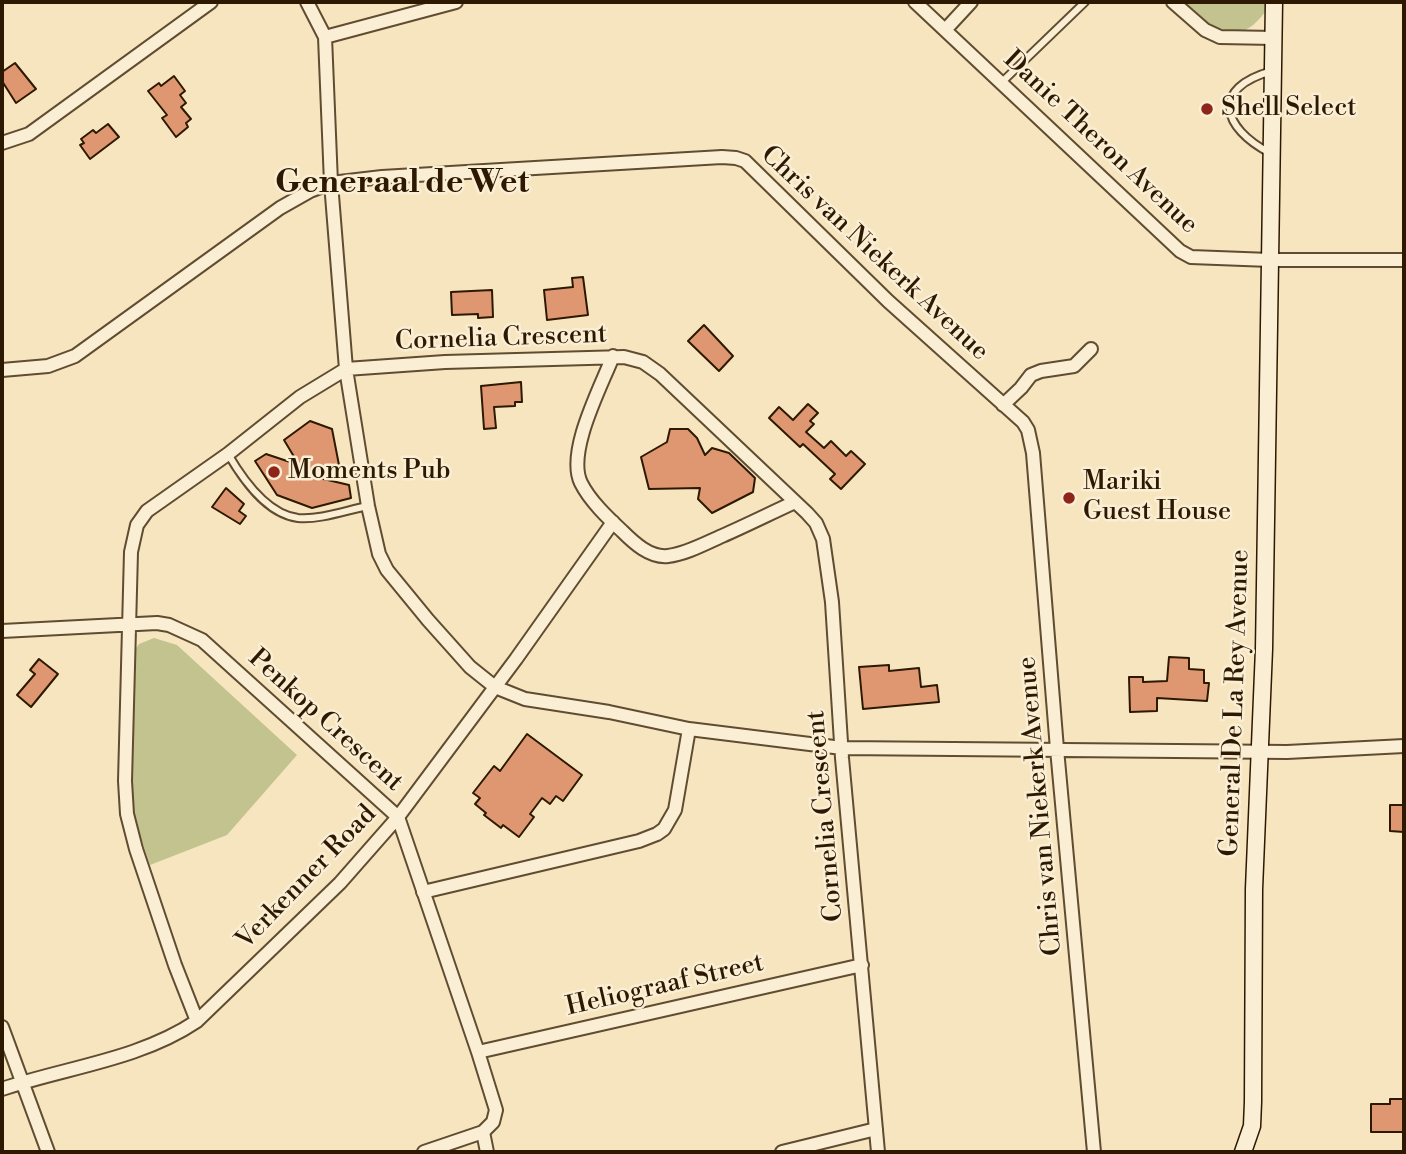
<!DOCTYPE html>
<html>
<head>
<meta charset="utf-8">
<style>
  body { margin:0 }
  #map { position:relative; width:1406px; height:1154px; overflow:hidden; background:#f7e5bf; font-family:"Libre Bodoni",serif }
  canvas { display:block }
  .frame { position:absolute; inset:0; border:4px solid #2d1901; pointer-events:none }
</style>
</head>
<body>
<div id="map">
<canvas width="1406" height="1154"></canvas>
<div class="frame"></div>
</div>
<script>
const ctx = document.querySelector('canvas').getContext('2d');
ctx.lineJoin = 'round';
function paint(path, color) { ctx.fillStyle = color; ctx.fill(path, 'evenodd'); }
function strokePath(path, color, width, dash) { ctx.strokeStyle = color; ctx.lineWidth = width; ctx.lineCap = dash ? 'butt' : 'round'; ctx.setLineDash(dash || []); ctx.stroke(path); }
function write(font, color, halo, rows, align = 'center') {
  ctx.font = font + ' "Libre Bodoni",serif'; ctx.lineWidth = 5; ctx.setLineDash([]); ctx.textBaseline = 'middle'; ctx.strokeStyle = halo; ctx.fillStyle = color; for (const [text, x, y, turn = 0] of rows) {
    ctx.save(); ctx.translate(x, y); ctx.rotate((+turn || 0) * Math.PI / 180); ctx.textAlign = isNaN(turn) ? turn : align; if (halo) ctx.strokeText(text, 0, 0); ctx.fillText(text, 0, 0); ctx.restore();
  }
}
paint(new Path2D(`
  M1182,2H1265V12C1237,51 1209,26 1182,2Z
  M154,638L177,645L297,755L227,835L150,865L129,803L131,655L139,644Z`), '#c2c38f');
const building = new Path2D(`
  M15,63L36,89L16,103L2,81V72Z
  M174,76L185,91L180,95L186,103L181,107L191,119L186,123L188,127L176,137L162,118L167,115L148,91L159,83L161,86Z
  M108,124L119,137L90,159L80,145L84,143L81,139L93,130L96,133Z
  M583,277L588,315L547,320L544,290L573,287L572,278Z
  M492,290L493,317L478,318V314L452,315L451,292Z
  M704,325L733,356L719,371L688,341Z
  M521,382L522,402H515V406L494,407L496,428L484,429L481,386Z
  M808,404L818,413L810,421L814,424L806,432L824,448L831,441L846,456L851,451L865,464L841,489L830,479L835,474L803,444L800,447L769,418L779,407L793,420Z
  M310,421L332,429L339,465L298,473L349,485L351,498L312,508L277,495L255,461L266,454L299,465L284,440Z
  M670,429H688L697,438L705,455L712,448L729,453L755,478L753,492L712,513L698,499L700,488L649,489L641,457L667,442Z
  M226,488L244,504L239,511L246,516L240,524L212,507Z
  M1169,657L1189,658V669L1204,670V683H1209L1207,701L1157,698V711L1130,712L1129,677H1143V682L1167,681Z
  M39,659L58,674L31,707L17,695L35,674L30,670Z
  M889,665V671L919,668L921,687L937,685L939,702L863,709L859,667Z
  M527,734L582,775L563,801L556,796L550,804L542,798L530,814L534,817L519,837L503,825L501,828L484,815L486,813L475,804L480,798L473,793L494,766L500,771Z
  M1390,805H1404V832L1390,831Z
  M1390,1099H1404V1132H1371V1104H1390Z`);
paint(building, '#df9772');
strokePath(building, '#2d1901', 2);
const lane = new Path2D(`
  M1001,83L1085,2
  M1270,153C1222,128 1210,88 1272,71
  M228,454C242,478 266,514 298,518C320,520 347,510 368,506`);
const street = new Path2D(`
  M307,2L325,37L331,183L346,369L368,506L379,554L387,570L428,620L470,667L495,687L525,699L609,712L689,729L842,748L1287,752L1404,746
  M915,2L1180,251L1191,257L1270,260H1404
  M1173,2L1205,30L1220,37L1274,38
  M946,29L971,2
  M325,37L456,2
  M2,143L29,134L211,2
  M613,356C601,387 566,452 581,483C590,501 608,518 622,531C634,543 650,558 668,556C686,554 706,543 722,536C747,525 771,513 795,502
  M2,370L48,366L75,356L280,208L310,191L331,183L382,177L722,157L736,158L745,161L888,301L1023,422L1028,430L1033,453L1057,749L1094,1152
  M1003,405L1021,388L1031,375L1041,371L1074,366L1091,349
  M2,631L157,623L169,625L202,640L398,817L478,1052L496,1110L493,1122L483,1132L424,1152
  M423,892L639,841L657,834L664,829L675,810L689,729
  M197,1021L175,965L136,849L127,814L125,781L131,552L137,525L147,511L228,454L300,397L346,369L445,362L624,357L643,362L660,374L807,513L816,523L823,539L832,602L842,758L878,1152
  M2,1027L48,1152
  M478,1052L862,965
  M2,1089C67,1067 139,1060 197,1021L340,883L398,817L516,659L613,522
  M483,1132L487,1152
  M782,1152L876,1129`);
const secondary = new Path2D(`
  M1243,1152L1252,1126L1253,1102L1254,889L1264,649L1274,2`);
strokePath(lane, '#604c30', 10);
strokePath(street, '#604c30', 16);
strokePath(secondary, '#2d1901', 19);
strokePath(lane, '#faeed5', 6);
strokePath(street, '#faeed5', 12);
strokePath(secondary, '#faeed5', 16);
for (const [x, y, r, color] of [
  [1207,109,7,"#8f2418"],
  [274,472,7,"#8f2418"],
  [1069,498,7,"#8f2418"]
]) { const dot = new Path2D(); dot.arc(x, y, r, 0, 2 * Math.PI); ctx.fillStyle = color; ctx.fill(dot); strokePath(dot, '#faeed5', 2.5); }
write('26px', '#2d1901', '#faeed5', [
  ["Shell Select",1221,109],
  ["Moments Pub",288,472],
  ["Mariki",1083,483],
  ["Guest House",1083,513]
], 'left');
write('26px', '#2d1901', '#faeed5', [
  ["Danie Theron Avenue",1100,143,43],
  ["Chris van Niekerk Avenue",874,254,43],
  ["Cornelia Crescent",501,339,-2],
  ["General De La Rey Avenue",1236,703,-88],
  ["Penkop Crescent",325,721,42],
  ["Chris van Niekerk Avenue",1041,806,-95],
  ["Cornelia Crescent",826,816,-95],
  ["Verkenner Road",307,878,-46],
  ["Heliograaf Street",665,986,-13]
]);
write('bold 33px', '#2d1901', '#faeed5', [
  ["Generaal de Wet",402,184]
]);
</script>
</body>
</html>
